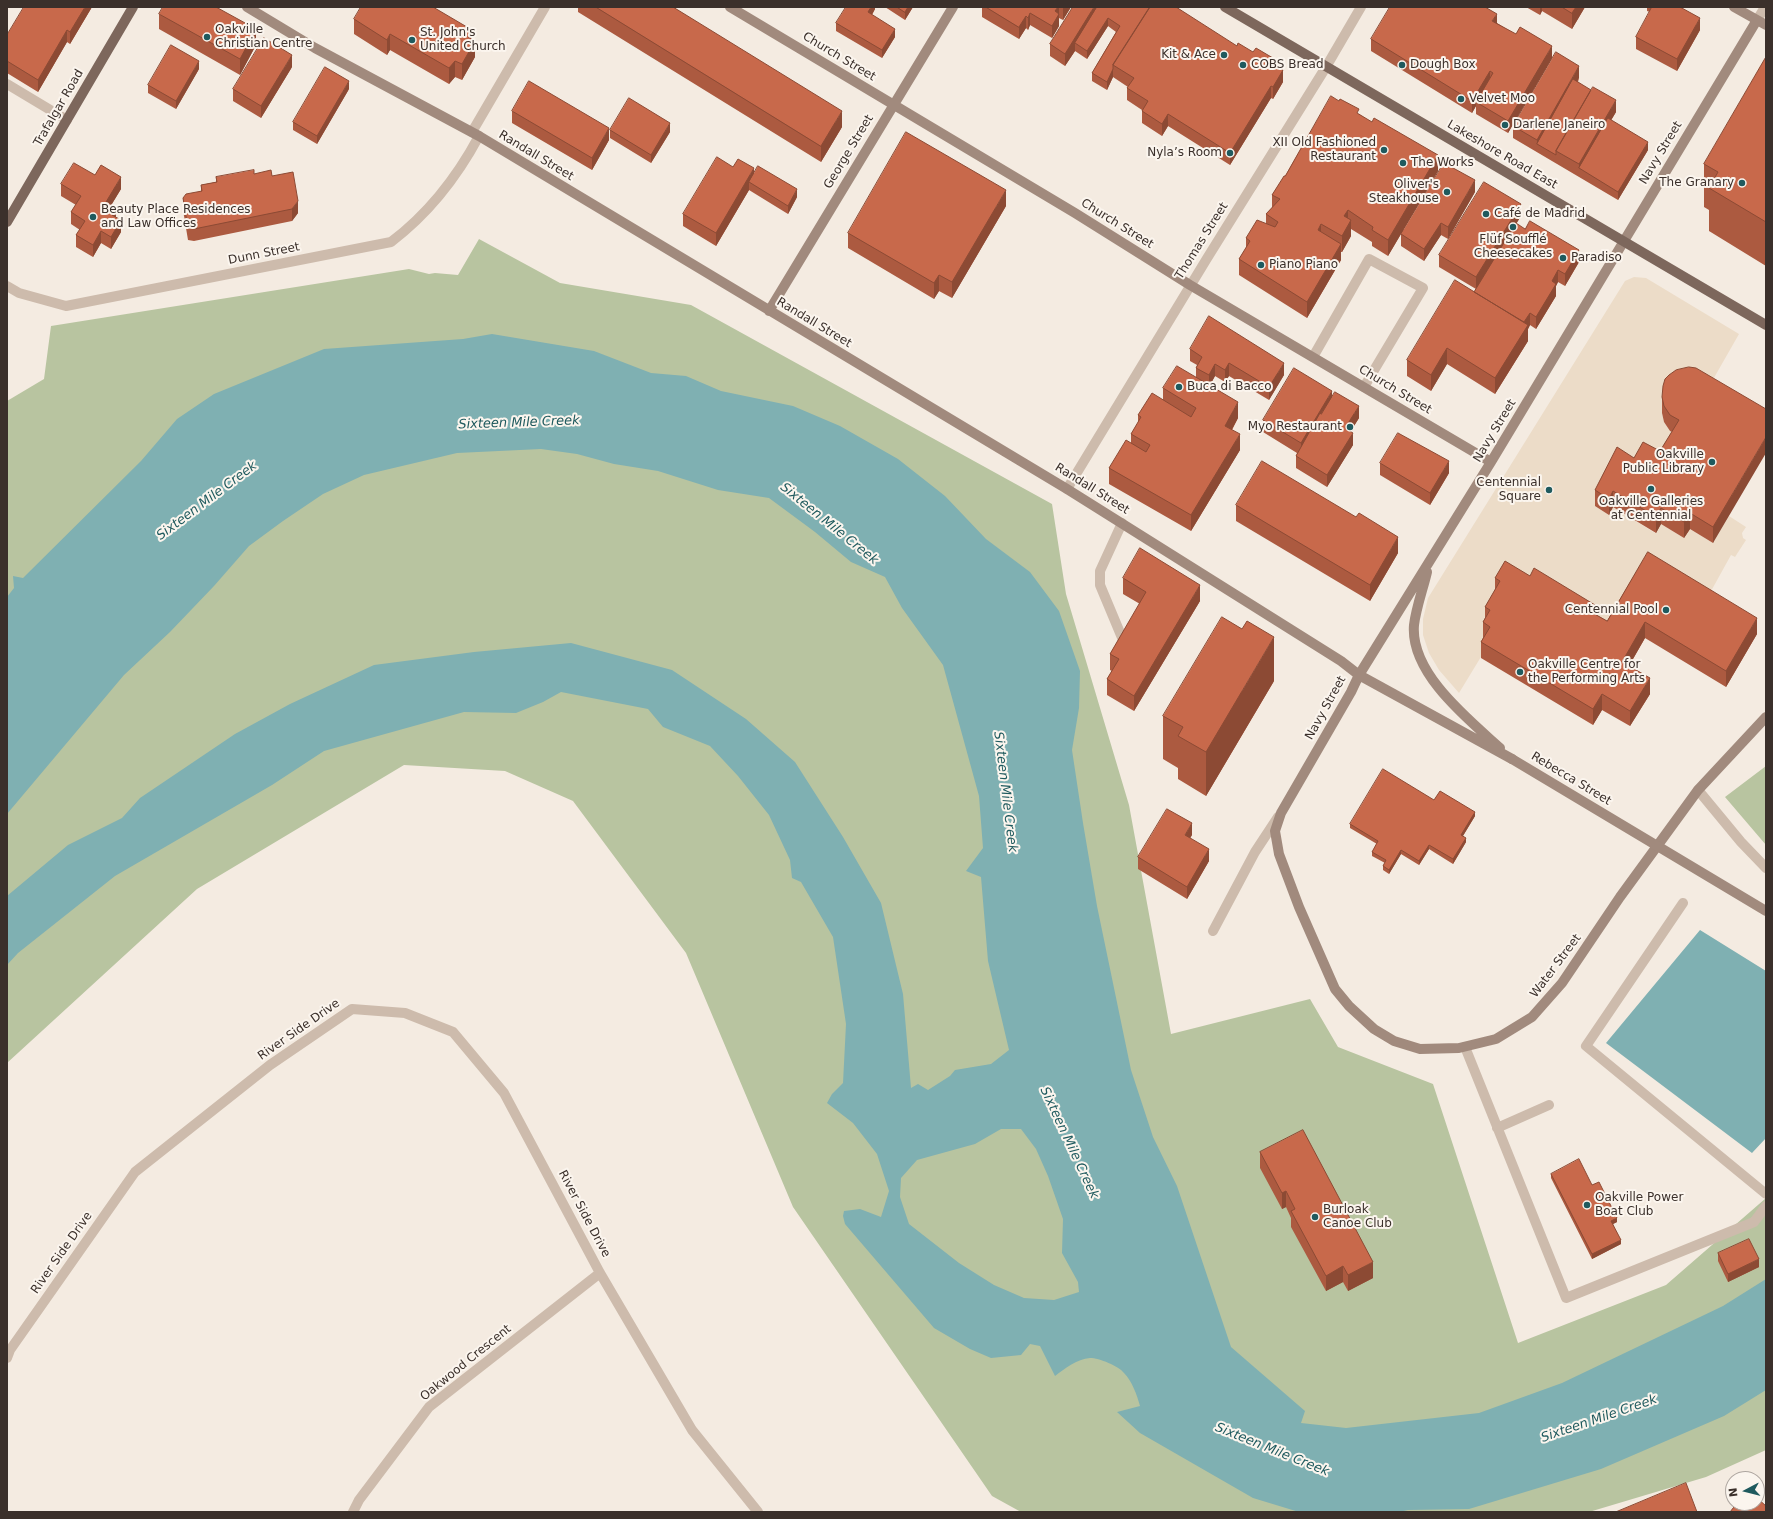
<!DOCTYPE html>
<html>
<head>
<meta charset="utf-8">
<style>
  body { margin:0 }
  #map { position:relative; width:1773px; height:1519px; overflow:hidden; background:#f4ebe1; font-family:"DejaVu Sans",sans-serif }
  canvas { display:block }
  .frame { position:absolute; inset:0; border:8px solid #3b302b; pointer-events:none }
  .north { position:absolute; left:1725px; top:1471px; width:40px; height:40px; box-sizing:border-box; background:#fbf5ee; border:1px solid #aea6a0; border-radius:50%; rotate:263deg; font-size:11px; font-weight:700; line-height:16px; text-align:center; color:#3b302b }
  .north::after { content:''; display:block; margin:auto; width:14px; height:18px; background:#1f5a5e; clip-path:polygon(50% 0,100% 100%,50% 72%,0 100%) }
</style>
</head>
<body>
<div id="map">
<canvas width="1773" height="1519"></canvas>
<div class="frame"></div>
<div class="north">N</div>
</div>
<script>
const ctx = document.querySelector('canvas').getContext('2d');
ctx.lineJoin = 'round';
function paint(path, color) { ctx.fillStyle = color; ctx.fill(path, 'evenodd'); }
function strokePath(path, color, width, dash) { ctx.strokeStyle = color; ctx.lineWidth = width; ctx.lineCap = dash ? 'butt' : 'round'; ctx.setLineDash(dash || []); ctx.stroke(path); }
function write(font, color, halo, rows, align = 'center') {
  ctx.font = font + ' "DejaVu Sans",sans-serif'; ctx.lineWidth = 4; ctx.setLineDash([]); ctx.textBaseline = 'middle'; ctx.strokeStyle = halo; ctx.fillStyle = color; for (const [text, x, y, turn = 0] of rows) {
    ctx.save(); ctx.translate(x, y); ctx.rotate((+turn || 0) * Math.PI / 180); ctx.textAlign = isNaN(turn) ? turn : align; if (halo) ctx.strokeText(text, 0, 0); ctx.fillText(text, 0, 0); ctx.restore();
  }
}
paint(new Path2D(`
  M479,239L560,283L691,305L1052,504L1066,594L1129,805L1171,1034L1310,999L1338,1047L1433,1084L1518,1343L1666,1285L1766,1198V1450L1706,1477L1589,1512H1021L992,1496L793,1207L686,953L573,801L505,771L404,765L197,889L7,1063V401L44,379L51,326L409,269L429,274L435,273L458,275Z
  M1766,766V845L1725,797Z`), '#b8c4a0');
paint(new Path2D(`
  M1634,277L1646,278L1739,334L1707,390L1663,402L1662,413L1664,422L1670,431L1679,436L1660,467L1617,463L1609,515L1613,507L1655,533L1661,524L1684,538L1690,529L1713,543L1729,516L1746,527L1742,533L1743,538L1746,540L1735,557L1731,555L1705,602L1607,637L1490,642L1459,693L1439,670L1429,653L1423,635V619L1428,598L1625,281Z`), '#ecdcc8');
paint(new Path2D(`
  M492,334L594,351L651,373L686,376L721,391L793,406L840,426L898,459L945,496L986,539L1030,572L1059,611L1080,671L1079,708L1072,750L1083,823L1097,906L1131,1070L1153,1137L1177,1186L1231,1347L1305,1411L1301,1423L1346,1428L1479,1413L1562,1383L1723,1306L1766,1279V1390L1724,1416L1601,1469L1469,1509L1408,1510L1399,1512H1299L1253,1498L1140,1433L1117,1412L1140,1406C1137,1395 1132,1381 1124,1373C1119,1366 1099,1358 1090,1358C1077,1359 1064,1369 1055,1376L1040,1346L1030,1344L1021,1355L991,1358L970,1349L934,1328L845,1224L843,1216L844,1211L860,1209L881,1217L889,1191L877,1154L853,1123L827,1103L832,1094L843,1083L846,1024L833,937L801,882L792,878L790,860L769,815L738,776L710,746L663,727L648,709L561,692L543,702L516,713L464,712L324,751L272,785L115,876L18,953L7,965V896L68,845L122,818L140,798L235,734L290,704L374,665L474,652L571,643L672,670L746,719L795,762L843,837L881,903L903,994L911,1088L918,1084L928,1090L950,1076L955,1070L991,1064L1009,1050L988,961L981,877L966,871L983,848L979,796L943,665L902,608L885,577L851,562L815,532L769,498L718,490L658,471L614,464L577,454L541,449L457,453L364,475L323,494L283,521L249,546L214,586L170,632L124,675L7,814V597L14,588L13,576L23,578L141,461L177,419L214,394L324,349L463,339ZM1001,1129H1021L1036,1149L1048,1176L1063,1219L1062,1253L1078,1282L1079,1292L1054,1300L1024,1298L994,1285L959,1263L909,1224L900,1197L901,1178L917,1160L975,1144Z
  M1700,930L1766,971V1138L1752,1153L1606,1043Z`), '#7fb0b2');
strokePath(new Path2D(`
  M7,84L67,120
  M1313,357L1369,259L1423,288L1364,387
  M1122,523L1100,571V585L1123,640
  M1698,790L1741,842L1766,868
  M1683,903L1586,1046L1766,1194
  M1465,1047L1566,1298L1754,1222L1766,1206
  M1497,1128L1549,1105`), '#cdbbac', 10);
strokePath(new Path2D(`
  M1757,20L1765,7
  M472,132L545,7
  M7,286L19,293L66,306L391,242C428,214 457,177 479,136
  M1067,489L1206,260L1326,67L1361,7
  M1213,931L1255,852L1278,817
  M7,1358L10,1350L135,1172L270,1065L352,1009L405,1013L453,1032L504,1093L600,1273L692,1430L758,1512
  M353,1512L359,1500L429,1407L600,1273`), '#cdbbac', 10);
strokePath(new Path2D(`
  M247,7L315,48L479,136L1067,489L1341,661L1359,675L1512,759
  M730,7L1075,213L1190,285L1491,462
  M1734,7L1766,25
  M1757,20L1491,462L1359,675L1351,692L1281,813L1275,831L1279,854L1299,907L1335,989L1349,1006L1374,1029L1394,1041L1420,1049L1459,1048L1496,1039L1532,1017L1562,983L1620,897L1698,790L1766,717
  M769,311L953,7
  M1427,572C1423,589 1416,608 1414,625C1410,673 1468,719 1500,748`), '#a18a7d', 10);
strokePath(new Path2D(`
  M1225,7C1405,113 1586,218 1766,325
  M7,222L133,7`), '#7d675c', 10);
strokePath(new Path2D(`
  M1512,759L1766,911`), '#a18a7d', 10);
paint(new Path2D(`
  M92,7L70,44L67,42L38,92L7,73V35Z
  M578,7H673L842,127L821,162L578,12Z
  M875,7V9L872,15L895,37L882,58L836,31V23Z
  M885,7H913L905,20Z
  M982,7H1071L1063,20L1059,18V26L1052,38L1030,25L1028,30L1026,28L1019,39L982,17Z
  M1073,7L1237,46L1283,70V82L1273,99L1271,98L1230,165L1168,126L1162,136L1142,123V110L1127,100V88L1128,87L1113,77L1107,90L1092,81V73L1116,32L1108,26L1087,59L1075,51L1065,66L1050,56V44Z
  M1526,7H1585L1572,29L1542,11L1540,15Z
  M1647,7H1680L1700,30L1677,71L1636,49V37L1650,12L1647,11Z
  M159,14L256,45L240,75L159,29Z
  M354,19L472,39L475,57L462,80L455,77L449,84L390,50L387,55L354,34Z
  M1497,23L1552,58L1508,133L1476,114V106L1472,113L1371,51V39Z
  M1766,57V266L1709,231V210L1704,207V164Z
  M292,67L261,118L233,101V89Z
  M199,69L176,109L148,93V85Z
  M1579,78L1578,82L1616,112L1611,120L1648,150L1618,200L1513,138V126Z
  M349,89L317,144L293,130V122Z
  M512,111L609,140L592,170L512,123Z
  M1359,114L1438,171L1403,230L1475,192L1448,239L1441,235L1424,261L1401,246V234L1388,256L1372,246V242L1351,229V236L1342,252H1341V260L1307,318L1239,275V259L1246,248V238L1266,224V214L1272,208V195L1285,176Z
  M610,130L670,132L651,163L610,138Z
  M733,167L797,197L788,214L749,190L716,246L683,226V214Z
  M254,174L272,176L298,213L292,221L194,241L188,240L183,210V198L201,191V185L216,182V177Z
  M95,175L121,189L111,205L116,217L121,232L111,249L101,243L93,257L76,247V235L80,230L71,224V212L76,205L61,196V184Z
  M1006,206L952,298L939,291L934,299L848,248V233Z
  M1521,216L1516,224L1579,262L1565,286L1558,282L1556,286V296L1536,329L1530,325L1528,329V341L1495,394L1447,364L1431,391L1407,376V360L1474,292L1476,289L1439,267V255Z
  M1190,349L1284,375L1269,400L1229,376L1225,382L1215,376L1210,385L1238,418L1232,430L1240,450L1191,531L1109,484V468L1131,443V434L1138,423V415L1163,400V388L1196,377V368L1197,365L1190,361Z
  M1332,397L1359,418L1351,431L1353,445L1327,487L1296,468V456L1297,453L1263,432V420Z
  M1662,397L1766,409L1713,543L1690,529L1684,538L1661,524L1656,533L1613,507L1609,515L1595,506V490L1634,458L1660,451L1672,432L1670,431L1664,422L1662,413Z
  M1380,463L1449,473L1430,505L1380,475Z
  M1236,505L1398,553L1370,601L1236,521Z
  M1648,552L1757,634L1726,687L1645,638L1629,666L1650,694L1630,726L1602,710L1593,725L1481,658V642L1483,638V622L1485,618V607L1495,591V578L1595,614L1607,621Z
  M1123,578L1200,601L1134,711L1107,695V679L1112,671L1110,670V654L1140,604L1123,594Z
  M1274,681L1206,796L1178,779V768L1163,759V716Z
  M1434,800L1475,816L1463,836L1466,842L1453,864L1429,849L1419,865L1401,854L1389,874L1383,870V866L1385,863L1372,856V852L1377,844L1350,828V824Z
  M1192,835L1190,838L1209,861L1187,899L1138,869V857Z
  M1260,1152L1373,1278L1348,1291L1343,1282L1326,1291L1291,1227V1218L1286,1207L1282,1209L1260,1168Z
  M1551,1174L1592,1185L1617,1222L1613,1224L1621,1244L1592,1259L1551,1178Z
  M1718,1253L1759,1267L1728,1282L1718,1261Z`), '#ac5a40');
paint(new Path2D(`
  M85,7H92L70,44V32Z
  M871,7H875V9L868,21V12Z
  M908,7H913L905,20V12Z
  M1058,7H1059V15V14V26L1052,38V26L1055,11Z
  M1063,7H1071L1063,20Z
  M1094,7H1101L1075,43V51L1065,66V54Z
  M1540,7H1542V11L1540,15Z
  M1576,7H1585L1572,29V13Z
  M1030,13V25L1028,30V18Z
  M1497,14V26L1492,21Z
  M1026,16V28L1019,39V27Z
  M1108,18V26L1087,59V51Z
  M1700,18V30L1677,71V59Z
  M256,29V45L240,75V59Z
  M895,29V37L882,58V50Z
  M67,30V42L38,92V80Z
  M472,30V46L468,37Z
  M390,34V50L387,55V40Z
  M475,41V57L462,80V64Z
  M1552,46V58L1508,133V121Z
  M292,55V67L261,118V106Z
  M199,61V69L176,109V101Z
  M455,61V77L449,84V68Z
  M1283,64V82L1273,99V87L1280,68Z
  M1579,66V78L1541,146L1537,144V140Z
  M1113,69V77L1107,90V82Z
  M1490,71V83L1476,102V106L1472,113V101Z
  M349,81V89L317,144V136Z
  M1271,86V98L1230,165V153Z
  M1616,100V112L1582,170L1579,168V176V164Z
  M842,111V127L821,162V146Z
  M1168,114V126L1162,136V124Z
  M670,123V132L651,163V155Z
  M609,128V140L592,170V158Z
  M1648,142V150L1618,200V192Z
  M1438,155V171L1388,256V240Z
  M754,168V180L749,182V190L716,246V233Z
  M121,177V189L106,214V202Z
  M1475,180V192L1448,239V227Z
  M797,189V197L788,214V206Z
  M1006,190V206L952,298V282Z
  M298,201V213L292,221V209Z
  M1521,204V216L1476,289V277Z
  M116,208V220L112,215Z
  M1348,210V226L1351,220V236L1342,252V236L1344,216Z
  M121,220V232L111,249V237Z
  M1441,223V235L1424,261V249Z
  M1321,224V240L1318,230Z
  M101,231V243L93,257V245Z
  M1341,244V260L1307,318V302Z
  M1579,250V262L1565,286V274Z
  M1558,270V282L1556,286V296L1536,329V317L1552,281Z
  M939,275V291L934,299V283Z
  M1530,313V325L1528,329V341L1495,394V378L1522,325Z
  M1447,348V364L1431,391V375Z
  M1229,363V376L1225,382V370Z
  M1284,363V375L1269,400V387Z
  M1215,364V376L1209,387V375Z
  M1332,391V403L1301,455V443Z
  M1238,402V418L1225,442V426Z
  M1359,406V418L1345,440V428Z
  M1353,433V445L1327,487V475Z
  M1240,434V450L1191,531V515Z
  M1766,437V453L1713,543V527Z
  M1449,461V473L1430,505V493Z
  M1613,491V507L1609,515V499Z
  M1661,508V524L1656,533V517Z
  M1690,513V529L1684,538V522Z
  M1398,537V553L1370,601V585Z
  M1200,585V601L1134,711V696Z
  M1595,605V621L1591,612Z
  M1757,618V634L1726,687V671Z
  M1645,622V638L1622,678V662Z
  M1274,637V681L1206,796V752Z
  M1650,678V694L1630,726V711Z
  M1602,694V710L1593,725V709Z
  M1475,812V816L1461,839V835Z
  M1192,823V835L1185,847V835Z
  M1466,838V842L1453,864V859Z
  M1429,845V849L1419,865V861Z
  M1209,849V861L1187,899V887Z
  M1401,850V854L1389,874V870Z
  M1286,1191V1207L1282,1209V1193Z
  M1617,1218V1222L1611,1225V1221Z
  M1621,1240V1244L1592,1259V1254Z
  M1759,1259V1267L1728,1282V1274Z
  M1373,1262V1278L1348,1291V1275Z
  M1343,1266V1282L1326,1291V1276Z`), '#8c4a34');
const building = new Path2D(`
  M24,7H85L70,32L67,30L38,80L7,61V35Z
  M163,7H216L256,29L240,59L159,14Z
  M361,7H433L472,30L468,37L475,41L462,64L455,61L449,68L390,34L387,40L354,19Z
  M596,7H673L842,111L821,146Z
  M846,7H871L868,12L895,29L882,50L836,23Z
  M897,7H908L905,12Z
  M986,7H1058L1055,11L1059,14L1052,26L1030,13L1028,18L1026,16L1019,27Z
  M1073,7H1094L1065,54L1050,44Z
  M1097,7H1150L1113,65V69L1107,82L1092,73L1120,26L1108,18L1087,51L1075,43Z
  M1150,7H1176L1237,46L1238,43L1253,52L1256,48L1283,64L1280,68L1283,70L1273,87L1271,86L1230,153L1168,114L1162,124L1142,111L1148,101L1127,88L1134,78L1113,65Z
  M1390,7H1485L1497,14L1492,21L1516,34L1520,27L1552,46L1508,121L1476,102L1493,73L1490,71L1472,101L1371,39Z
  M1562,7H1576L1572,13Z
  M1652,7H1680L1700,18L1677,59L1636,37Z
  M264,38L292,55L261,106L233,89Z
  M171,45L199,61L176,101L148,85Z
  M1556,52L1579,66L1537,140L1513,126Z
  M1766,57V222L1709,188L1718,172L1704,164Z
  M325,67L349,81L317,136L293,122Z
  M1573,79L1591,90L1556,151V155L1537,144Z
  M529,81L609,128L592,158L512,111Z
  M1593,87L1616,100L1579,164L1556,151Z
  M1331,96L1339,101L1340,99L1359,109L1357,113L1372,122L1374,118L1438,155L1388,240L1372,230L1373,227L1348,210L1344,216L1351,220L1342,236L1321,224L1318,230L1341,244L1307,302L1239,259L1250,241L1246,238L1257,220L1275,227L1278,222L1266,214L1280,199L1272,195L1284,176H1285Z
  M629,98L670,123L651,155L610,130Z
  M1608,118L1648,142L1618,192L1579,168Z
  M906,132L1006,190L952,282L939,275L934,283L848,233Z
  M717,157L733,167L738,159L754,168L716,233L683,214Z
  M74,163L95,175L101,165L121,177L106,202L116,208L112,215L121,220L111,237L101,231L93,245L76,235L85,221L71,212L81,196L61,184Z
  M1444,163L1475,180L1448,227L1441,223L1424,249L1401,234Z
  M758,166L797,189L788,206L749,182Z
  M254,170V174L271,170L272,176L293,172L298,201L292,209L194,229L188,228L183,198L186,194L202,191L201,185L217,182L216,177Z
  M1484,182L1521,204L1476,277L1439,255Z
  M1530,221L1579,250L1565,274L1558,270L1552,281L1556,284L1536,317L1530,313L1524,322L1474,292L1516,223L1525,229Z
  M1455,280L1528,325L1495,378L1447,348L1431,375L1407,360Z
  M1209,316L1284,363L1269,387L1229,363L1225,370L1215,364L1209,375L1196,368L1202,357L1190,349Z
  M1177,366L1238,402L1225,426L1240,434L1191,515L1109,468L1126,440L1146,452L1150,445L1131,434L1141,417L1138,415L1152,393L1191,417L1196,408L1163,388Z
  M1689,367L1696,368L1766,409V437L1713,527L1690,513L1684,522L1661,508L1656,517L1613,491L1609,499L1595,490L1617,447L1634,458L1643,442L1660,451L1679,420L1670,415L1664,406L1662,397L1663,386L1665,379L1669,375L1676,370Z
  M1294,368L1332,391L1301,443L1263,420Z
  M1335,392L1359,406L1345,428L1353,433L1327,475L1296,456L1320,413L1321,414Z
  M1398,433L1449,461L1430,493L1380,463Z
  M1262,461L1356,517L1359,513L1398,537L1370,585L1236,505Z
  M1140,548L1200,585L1134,696L1107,679L1119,659L1110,654L1146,592L1123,578Z
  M1648,552L1757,618L1726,671L1645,622L1622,662L1650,678L1630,711L1602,694L1593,709L1481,642L1490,627L1483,622L1490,610L1485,607L1500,581L1495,578L1505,561L1530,576L1534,568L1595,605L1591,612L1607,621Z
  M1222,617L1242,629L1247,621L1274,637L1206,752L1178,736L1183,727L1163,716Z
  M1383,769L1434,800L1440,791L1475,812L1461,835L1466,838L1453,859L1429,845L1419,861L1401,850L1389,870L1383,866L1386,860L1372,852L1378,841L1350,824Z
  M1167,809L1192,823L1185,835L1209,849L1187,887L1138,857Z
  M1303,1130L1373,1262L1348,1275L1343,1266L1326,1276L1291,1211L1295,1209L1286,1191L1282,1193L1260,1152Z
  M1579,1159L1592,1185L1599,1182L1617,1218L1611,1221L1621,1240L1592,1254L1551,1174Z
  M1749,1239L1759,1259L1728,1274L1718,1253Z
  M1686,1483L1697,1512H1616Z
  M1757,1498L1766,1506V1512H1730L1737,1503H1757Z`);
paint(building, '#c8694b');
strokePath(building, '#8c4a34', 1);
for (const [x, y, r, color] of [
  [207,37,4,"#1f5a5e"],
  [412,40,4,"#1f5a5e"],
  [1224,55,4,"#1f5a5e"],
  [1243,65,4,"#1f5a5e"],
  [1402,65,4,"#1f5a5e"],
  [1461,99,4,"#1f5a5e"],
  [1505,125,4,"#1f5a5e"],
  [1384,150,4,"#1f5a5e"],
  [1230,153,4,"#1f5a5e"],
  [1403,163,4,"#1f5a5e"],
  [1742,183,4,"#1f5a5e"],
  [1447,192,4,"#1f5a5e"],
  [1486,214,4,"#1f5a5e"],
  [93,217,4,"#1f5a5e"],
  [1513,227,4,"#1f5a5e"],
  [1563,258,4,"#1f5a5e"],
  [1261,265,4,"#1f5a5e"],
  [1179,387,4,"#1f5a5e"],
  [1350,427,4,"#1f5a5e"],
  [1712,462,4,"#1f5a5e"],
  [1651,489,4,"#1f5a5e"],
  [1549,490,4,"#1f5a5e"],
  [1666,610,4,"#1f5a5e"],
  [1520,672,4,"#1f5a5e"],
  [1587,1205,4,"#1f5a5e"],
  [1315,1217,4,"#1f5a5e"]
]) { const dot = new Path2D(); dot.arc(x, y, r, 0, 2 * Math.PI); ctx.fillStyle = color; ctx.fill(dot); strokePath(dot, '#fbf5ee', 1.5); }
write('12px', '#3b302b', '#fbf5ee', [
  ["Oakville",215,30],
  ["Christian Centre",215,44],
  ["St. John's",420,33],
  ["United Church",420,47],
  ["Kit & Ace",1216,55,"right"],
  ["COBS Bread",1251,65],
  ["Dough Box",1410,65],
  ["Velvet Moo",1469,99],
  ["Darlene Janeiro",1513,125],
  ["XII Old Fashioned",1376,143,"right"],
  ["Restaurant",1376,157,"right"],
  ["Nyla’s Room",1222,153,"right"],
  ["The Works",1411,163],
  ["The Granary",1734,183,"right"],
  ["Oliver's",1439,185,"right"],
  ["Steakhouse",1439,199,"right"],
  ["Beauty Place Residences",101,210],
  ["and Law Offices",101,224],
  ["Café de Madrid",1494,214],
  ["Flüf Soufflé",1513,240,"center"],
  ["Cheesecakes",1513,254,"center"],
  ["Paradiso",1571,258],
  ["Piano Piano",1269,265],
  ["Buca di Bacco",1187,387],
  ["Myo Restaurant",1342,427,"right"],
  ["Oakville",1704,455,"right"],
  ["Public Library",1704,469,"right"],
  ["Centennial",1541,483,"right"],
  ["Square",1541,497,"right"],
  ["Oakville Galleries",1651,502,"center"],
  ["at Centennial",1651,516,"center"],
  ["Centennial Pool",1658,610,"right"],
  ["Oakville Centre for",1528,665],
  ["the Performing Arts",1528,679],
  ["Oakville Power",1595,1198],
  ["Boat Club",1595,1212],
  ["Burloak",1323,1210],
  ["Canoe Club",1323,1224]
], 'left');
write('12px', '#3b302b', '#fbf5ee', [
  ["Church Street",839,57,31],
  ["Trafalgar Road",59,108,-60],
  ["George Street",849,152,-59],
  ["Navy Street",1661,153,-59],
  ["Lakeshore Road East",1502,155,30],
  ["Randall Street",536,156,31],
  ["Church Street",1117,224,32],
  ["Thomas Street",1202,241,-58],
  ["Dunn Street",264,254,-11],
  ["Randall Street",814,323,31],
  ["Church Street",1395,390,31],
  ["Navy Street",1495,431,-59],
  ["Randall Street",1092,489,32],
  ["Navy Street",1326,708,-61],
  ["Rebecca Street",1571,779,31],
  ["Water Street",1556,966,-53],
  ["River Side Drive",299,1030,-35],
  ["River Side Drive",584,1214,62],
  ["River Side Drive",62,1253,-55],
  ["Oakwood Crescent",466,1363,-39]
]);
write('italic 13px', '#1f5a5e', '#fbf5ee', [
  ["Sixteen Mile Creek",519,423,-2],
  ["Sixteen Mile Creek",207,501,-37],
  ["Sixteen Mile Creek",829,524,39],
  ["Sixteen Mile Creek",1005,792,83],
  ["Sixteen Mile Creek",1069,1143,65],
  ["Sixteen Mile Creek",1599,1419,-19],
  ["Sixteen Mile Creek",1272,1450,22]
]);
</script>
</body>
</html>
